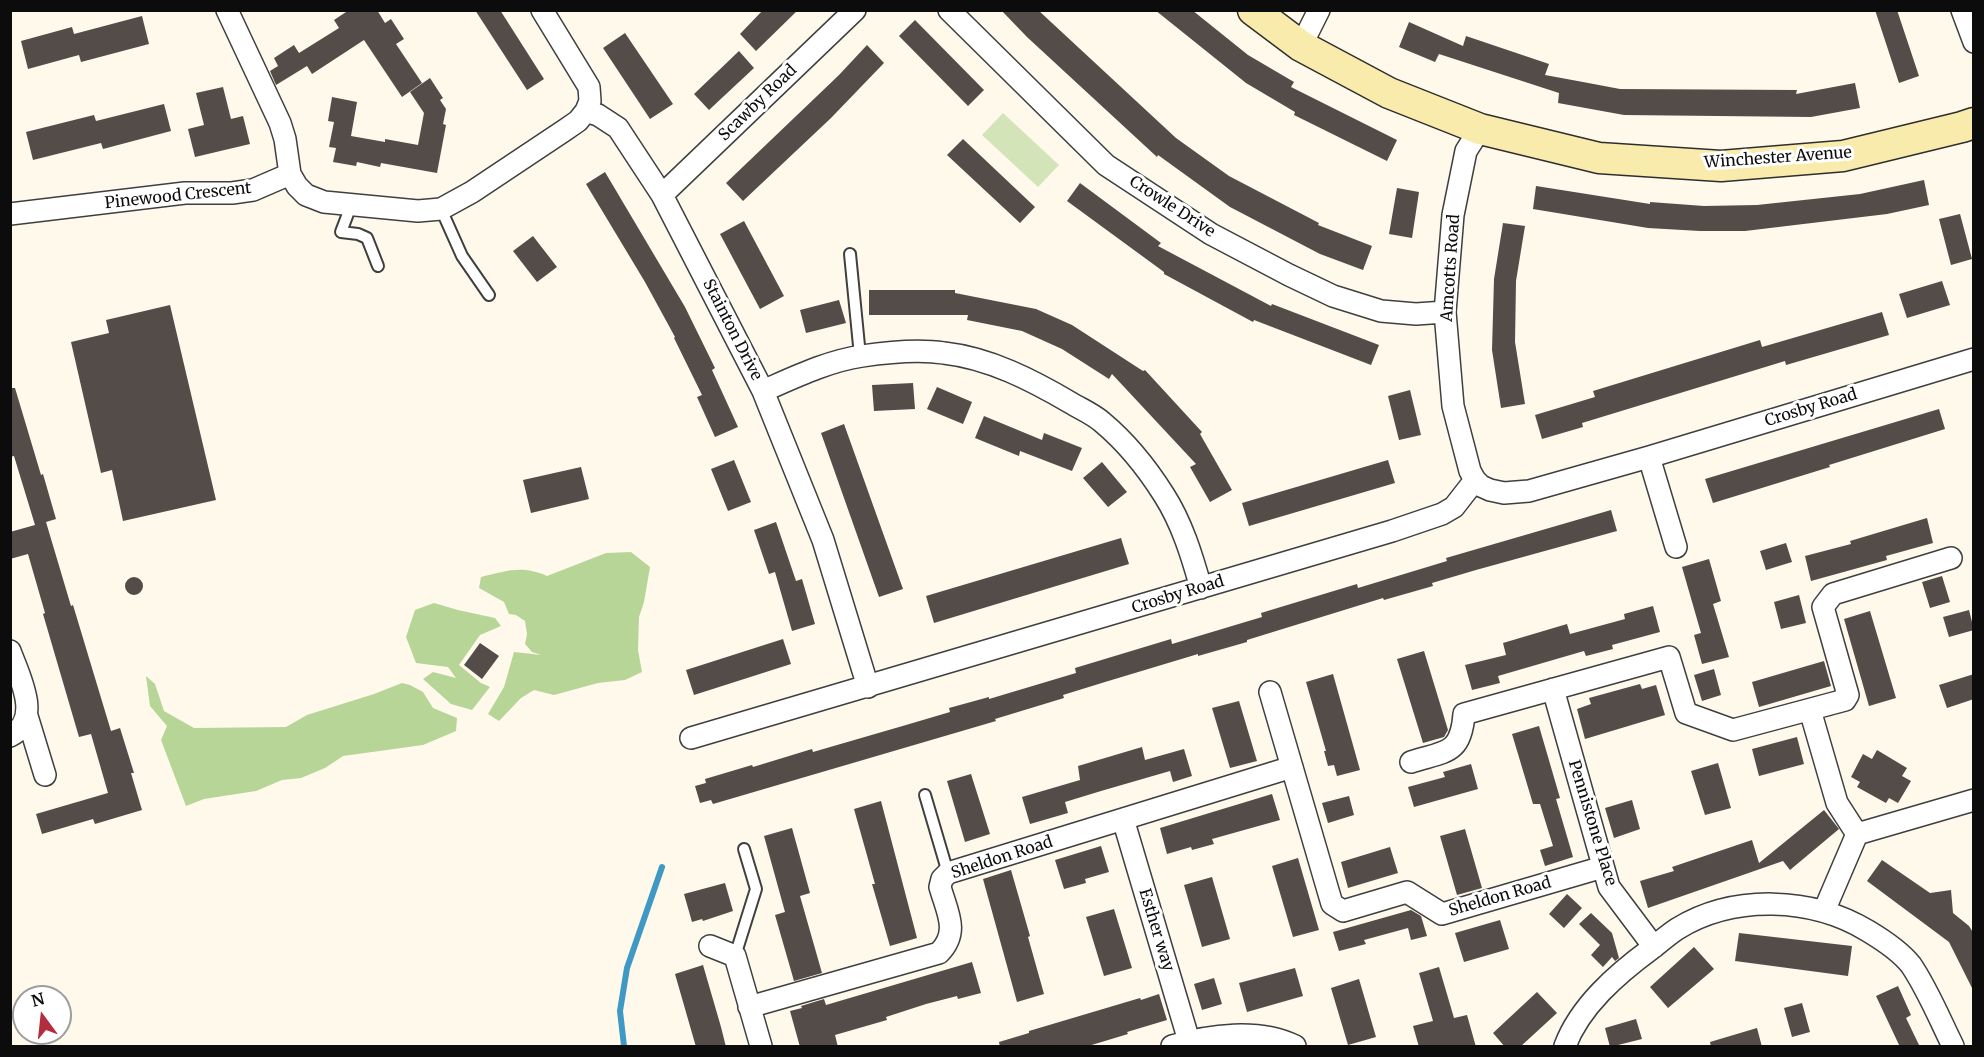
<!DOCTYPE html>
<html>
<head>
<meta charset="utf-8">
<style>
  body { margin:0 }
  #map { position:relative; width:1984px; height:1057px; overflow:hidden; background:#fef9eb; font-family:Merriweather,serif }
  canvas { display:block }
  .frame { position:absolute; inset:0; border:12px solid #0c0c0c; pointer-events:none }
  .north { position:absolute; left:12px; top:985px; width:60px; height:60px; box-sizing:border-box; background:#fff; border:2px solid #9e9e9e; border-radius:50%; rotate:345deg; font-size:16px; font-weight:700; line-height:24px; text-align:center; color:#0c0c0c }
  .north::after { content:''; display:block; margin:auto; width:21px; height:27px; background:#b22d3d; clip-path:polygon(50% 0,100% 100%,50% 72%,0 100%) }
</style>
</head>
<body>
<div id="map">
<canvas width="1984" height="1057"></canvas>
<div class="frame"></div>
<div class="north">N</div>
</div>
<script>
const ctx = document.querySelector('canvas').getContext('2d');
ctx.lineJoin = 'round';
function paint(path, color) { ctx.fillStyle = color; ctx.fill(path, 'evenodd'); }
function strokePath(path, color, width, dash) { ctx.strokeStyle = color; ctx.lineWidth = width; ctx.lineCap = dash ? 'butt' : 'round'; ctx.setLineDash(dash || []); ctx.stroke(path); }
function write(font, color, halo, rows, align = 'center') {
  ctx.font = font + ' Merriweather,serif'; ctx.lineWidth = 6; ctx.setLineDash([]); ctx.textBaseline = 'middle'; ctx.strokeStyle = halo; ctx.fillStyle = color; for (const [text, x, y, turn = 0] of rows) {
    ctx.save(); ctx.translate(x, y); ctx.rotate((+turn || 0) * Math.PI / 180); ctx.textAlign = isNaN(turn) ? turn : align; if (halo) ctx.strokeText(text, 0, 0); ctx.fillText(text, 0, 0); ctx.restore();
  }
}
paint(new Path2D(`
  M1003,113L1059,165L1038,187L982,135Z`), '#d3e5b8');
paint(new Path2D(`
  M631,552L650,567L644,602L639,617L638,650L642,672L625,680L598,683L554,695L534,690L521,698L499,721L488,714L504,687L514,652L541,655L532,652L525,644L527,634L525,621L516,615L509,614L504,602L479,588L481,577C508,571 521,565 547,576L606,553Z
  M434,603L458,610L495,618L501,626L480,635L459,665L481,683L490,687L472,710L451,704L423,679L433,672L456,678L448,667L416,663L406,637L415,610Z
  M146,676L155,684L164,711L194,728L286,727L307,715L374,694L402,683L410,685L423,692L433,708L457,718L456,731L423,745L343,756L325,768L301,778L282,780L256,791L204,799L186,806L161,740L167,726L150,706Z`), '#b8d598');
strokePath(new Path2D(`
  M624,1046L620,1011L627,968L662,867`), '#4099c4', 6);
paint(new Path2D(`
  M349,10H377L385,23L391,19L404,39L396,44L422,83L402,97L364,40L312,74L307,66L276,85L270,71L278,66L274,58L294,45L299,53L339,28L334,20Z
  M475,10H500L544,79L527,90Z
  M763,10H798L756,51L740,34Z
  M1001,10H1038L1176,138L1229,176L1319,223L1318,225L1372,246L1363,270L1320,254L1230,207L1158,155L1157,157L1027,37Z
  M1155,10H1192L1248,55L1294,82L1291,87L1397,140L1387,161L1294,115L1295,112L1246,83Z
  M1875,10H1897L1919,76L1899,83Z
  M142,16L149,44L81,62L79,55L28,69L21,41L72,27L74,34Z
  M915,20L984,90L968,106L899,36Z
  M1409,22L1463,46L1466,36L1549,64L1545,75L1583,82L1620,89L1797,90L1796,94L1855,83L1860,108L1811,117L1624,115L1558,103L1559,93L1439,54L1435,62L1399,47Z
  M625,33L673,104L650,119L603,48Z
  M867,45L884,63L831,118L743,201L726,183L839,75Z
  M739,51L754,68L709,110L694,94Z
  M430,78L443,98L440,100L446,109L443,124L446,125L437,173L381,163L380,167L357,162L356,166L333,162L336,148L329,147L334,122L328,121L332,97L357,102L351,136L385,142V139L418,145L424,113L410,92Z
  M223,87L231,119L243,116L250,144L195,157L188,129L204,125L196,93Z
  M164,104L171,131L103,149L101,143L33,160L26,132L94,115L96,121Z
  M963,139L1035,207L1020,223L947,155Z
  M605,172L685,307L715,368L712,370L738,427L715,437L697,397L702,395L674,338L675,337L645,282L586,184Z
  M1924,180L1929,205L1887,214L1745,231H1700L1648,228L1533,209L1536,186L1650,204V202L1704,206L1757,205L1860,194Z
  M1080,183L1161,243L1158,246L1271,306L1272,304L1379,345L1371,365L1254,320L1253,322L1164,274V272L1067,201Z
  M1397,188L1419,192L1412,238L1389,234Z
  M1960,214L1972,259L1951,265L1939,219Z
  M744,221L784,296L760,309L720,234Z
  M1503,223L1525,226L1516,281L1515,342L1525,404L1501,408L1492,350L1494,279Z
  M533,236L557,267L537,282L513,251Z
  M1942,281L1950,305L1907,318L1899,294Z
  M869,290H955V293L1036,309L1072,325L1143,371L1145,370L1202,432L1200,434L1232,490L1210,502L1190,467L1196,464L1112,374L1109,379L1062,349L1022,331L967,320L968,315H869Z
  M839,300L846,323L806,333L800,310Z
  M170,305L216,500L123,521L112,470L101,473L71,342L109,333L106,320Z
  M1882,312L1889,335L1786,365L1785,361L1582,423L1583,427L1542,439L1535,415L1595,397L1593,391L1760,340L1762,347Z
  M913,383L915,409L874,411L872,385Z
  M937,387L972,402L963,424L927,409Z
  M10,388H15L41,475L43,474L56,519L46,522L71,606L73,605L111,731L120,728L134,773H131L142,810L95,824L93,819L42,834L36,814L108,793L91,734L79,737L43,614L45,613L28,554L10,559V532L35,525L14,456L10,457Z
  M1410,390L1421,435L1399,440L1388,396Z
  M1939,409L1945,429L1829,465L1830,467L1713,503L1705,479Z
  M984,416L1042,440L1044,433L1082,448L1072,471L1020,451L1019,456L975,438Z
  M844,424L903,589L879,597L821,433Z
  M734,460L751,502L728,511L711,469Z
  M1388,460L1395,483L1249,526L1242,503Z
  M1102,462L1127,492L1108,507L1083,478Z
  M581,467L589,499L531,513L523,480Z
  M1611,510L1617,531L1476,570L1432,583L1433,586L1384,600L1383,598L1247,640V642L1198,656V654L1105,682L1063,695L1064,698L995,719L996,721L713,804L711,800L700,803L695,786L706,783L705,779L752,765L753,767L812,749L813,752L906,725L950,712L949,708L989,697V699L1076,673L1075,668L1171,639L1172,644L1262,617L1261,613L1284,606L1357,584L1358,588L1447,561L1446,558Z
  M1927,518L1933,543L1886,556L1887,560L1811,581L1805,556L1851,544L1850,541Z
  M776,522L796,581L802,579L815,624L792,631L775,572L769,574L754,530Z
  M1121,538L1129,564L934,623L926,596Z
  M1786,543L1792,562L1766,570L1760,551Z
  M1709,559L1721,601L1713,604L1729,657L1702,664L1694,635L1701,633L1682,567Z
  M1942,576L1950,602L1930,608L1922,582Z
  M125 586a9 9 0 1 1 18 0a9 9 0 1 1-18 0Z
  M1799,595L1806,623L1781,629L1774,602Z
  M1653,606L1660,632L1612,645L1613,649L1586,656L1584,651L1498,676L1500,683L1472,690L1465,665L1506,655L1503,643L1567,624L1570,634L1625,619L1624,614Z
  M1969,610L1974,630L1949,637L1943,617Z
  M1870,611L1896,698L1869,706L1844,619Z
  M783,639L791,664L694,695L686,670Z
  M480,643L499,656L482,679L464,665Z
  M1424,651L1448,730L1444,737L1423,743L1397,659Z
  M1824,661L1831,686L1759,707L1752,682Z
  M1714,669L1721,695L1702,701L1694,675Z
  M1333,674L1360,770L1337,776L1334,765L1328,766L1324,751H1326L1306,682Z
  M1974,674V699L1947,708L1939,685Z
  M1640,684L1642,689L1656,685L1665,715L1585,739L1577,709L1591,704L1589,698Z
  M1239,701L1257,761L1230,768L1212,708Z
  M1539,726L1560,798L1556,799L1573,857L1545,866L1540,850L1553,846L1540,804H1533L1512,734Z
  M1797,737L1804,764L1759,776L1752,749Z
  M1142,747L1145,760L1184,749L1192,776L1173,782L1170,771L1101,791L1065,802L1068,813L1030,824L1022,797L1080,780L1078,766Z
  M1877,750L1907,768L1902,776L1911,781L1898,803L1889,798L1886,803L1857,787L1860,782L1851,777L1863,754L1872,759Z
  M1718,763L1731,808L1705,815L1691,771Z
  M1471,764L1478,789L1414,807L1408,787L1445,777L1443,772Z
  M971,774L990,834L965,842L947,781Z
  M1272,794L1280,820L1212,839L1214,844L1192,850L1191,847L1167,854L1160,828Z
  M1349,796L1354,815L1328,823L1322,803Z
  M1632,800L1640,829L1614,838L1605,808Z
  M881,801L917,938L890,946L872,884H875L854,809Z
  M1824,810L1839,829L1790,870L1783,861L1648,908L1640,881L1674,871L1672,867L1752,840L1759,863Z
  M792,828L810,893L800,896L822,973L794,981L775,915L785,912L764,836Z
  M1465,829L1482,888L1457,895L1440,836Z
  M1101,846L1109,872L1085,879L1086,883L1064,889L1055,860Z
  M1390,847L1398,873L1348,888L1341,862Z
  M1298,858L1319,930L1293,937L1272,866Z
  M1882,860L1930,893L1951,890L1953,913L1969,926L1974,934V992L1949,942L1867,881Z
  M1011,870L1030,936L1028,937L1044,994L1017,1002L983,879Z
  M1212,877L1230,939L1202,947L1184,885Z
  M725,883L733,911L703,921L702,919L692,922L684,894Z
  M1567,894L1582,908L1564,928L1549,914Z
  M1114,909L1132,968L1104,976L1086,917Z
  M1411,910L1421,916L1427,936L1411,940L1408,928L1364,940L1366,944L1339,951L1333,932Z
  M1591,913L1612,933L1619,958L1615,961L1612,957L1603,967L1591,955L1600,945L1579,924Z
  M1500,920L1509,949L1464,962L1455,933Z
  M1739,933L1852,946L1848,976L1735,961Z
  M1694,947L1714,969L1668,1008L1650,987Z
  M972,962L981,993L958,999L957,996L926,1004L886,1017L887,1020L835,1035L838,1047H800L790,1011L802,1008L801,1006L824,999L826,1005Z
  M703,965L721,1027L726,1047H696L675,974Z
  M1439,967L1454,1018L1467,1015L1476,1047H1419L1413,1026L1433,1021L1419,973Z
  M1295,968L1303,996L1247,1012L1239,983Z
  M1214,978L1222,1004L1202,1010L1194,984Z
  M1359,979L1376,1037L1348,1045L1331,988Z
  M1898,986L1911,1015L1906,1018L1920,1047H1900L1876,996Z
  M1537,992L1557,1013L1520,1047H1505L1493,1033Z
  M1159,994L1167,1020L1127,1032L1128,1034L1085,1047H1000L999,1042L1029,1033V1031L1140,998L1141,1000Z
  M1802,1003L1810,1032L1792,1037L1784,1008Z
  M1636,1019L1642,1039L1610,1047L1605,1028Z
  M1757,1028L1762,1047H1711L1710,1042Z`), '#534c49');
const lane = new Path2D(`
  M352,203L341,232L358,234L367,238L378,266
  M441,209L462,256L489,295
  M850,254L860,356
  M925,795L948,873
  M735,956L756,889L744,849`);
const street = new Path2D(`
  M227,10L280,123L285,139L290,174
  M542,10L589,87L590,101L586,111L598,115L618,128L662,195L763,391L823,540L868,687
  M949,10L1106,165L1211,234L1289,275L1333,296L1381,311L1416,314L1445,312
  M1962,10L1974,42
  M1301,46L1319,10
  M662,195L855,10
  M10,214L185,193H232L253,190L290,174L297,186L306,195L324,202L418,211L441,209L472,192L565,130L578,121L586,111
  M763,391C795,377 828,361 862,356C889,352 917,349 944,353C989,358 1032,380 1071,403C1081,409 1093,414 1102,422C1126,442 1147,468 1164,495C1182,523 1192,556 1201,588
  M1649,457L1676,547
  M1475,480L1470,471L1453,406L1445,312L1453,215L1466,151L1480,129
  M10,651C19,676 43,720 10,736
  M1553,689L1609,887L1654,947
  M1270,692L1332,904L1343,911L1407,892L1442,914L1603,867
  M1810,710L1837,803L1857,834
  M27,716L45,775
  M691,738L1392,531L1442,514L1454,507L1475,480L1481,486L1490,490L1504,493L1529,491L1649,457L1974,359
  M1411,762C1445,751 1461,755 1464,714L1669,657L1686,713L1733,730L1845,700L1848,695L1823,607L1833,594L1951,558
  M1123,819L1189,1041
  M1857,834L1974,800
  M1824,911L1857,834
  M710,946L735,956L761,1046
  M749,1007L939,953C960,932 947,912 940,887L942,879L948,873L1292,767
  M1172,1046C1209,1035 1259,1028 1295,1046
  M1565,1046C1580,1006 1617,974 1651,949C1660,942 1668,935 1677,929C1734,894 1812,897 1868,931C1883,940 1900,951 1911,965C1928,990 1940,1020 1953,1046`);
const secondary = new Path2D(`
  M1253,10L1301,46L1389,93L1480,129L1599,158L1721,166L1843,156L1962,127L1974,123`);
strokePath(lane, '#3f3f3f', 14);
strokePath(street, '#3f3f3f', 24);
strokePath(secondary, '#2e2e2e', 33);
strokePath(lane, '#fff', 10);
strokePath(street, '#fff', 21);
strokePath(secondary, '#f9ebab', 30);
write('16px', '#0c0c0c', '#fff', [
  ["Scawby Road",758,103,-44],
  ["Winchester Avenue",1778,158,-4],
  ["Pinewood Crescent",178,196,-6],
  ["Crowle Drive",1172,207,33],
  ["Amcotts Road",1451,268,-86],
  ["Stainton Drive",732,330,63],
  ["Crosby Road",1811,408,-17],
  ["Crosby Road",1178,595,-17],
  ["Pennistone Place",1592,823,73],
  ["Sheldon Road",1002,858,-18],
  ["Sheldon Road",1500,897,-16],
  ["Esther way",1156,930,73]
]);
</script>
</body>
</html>
